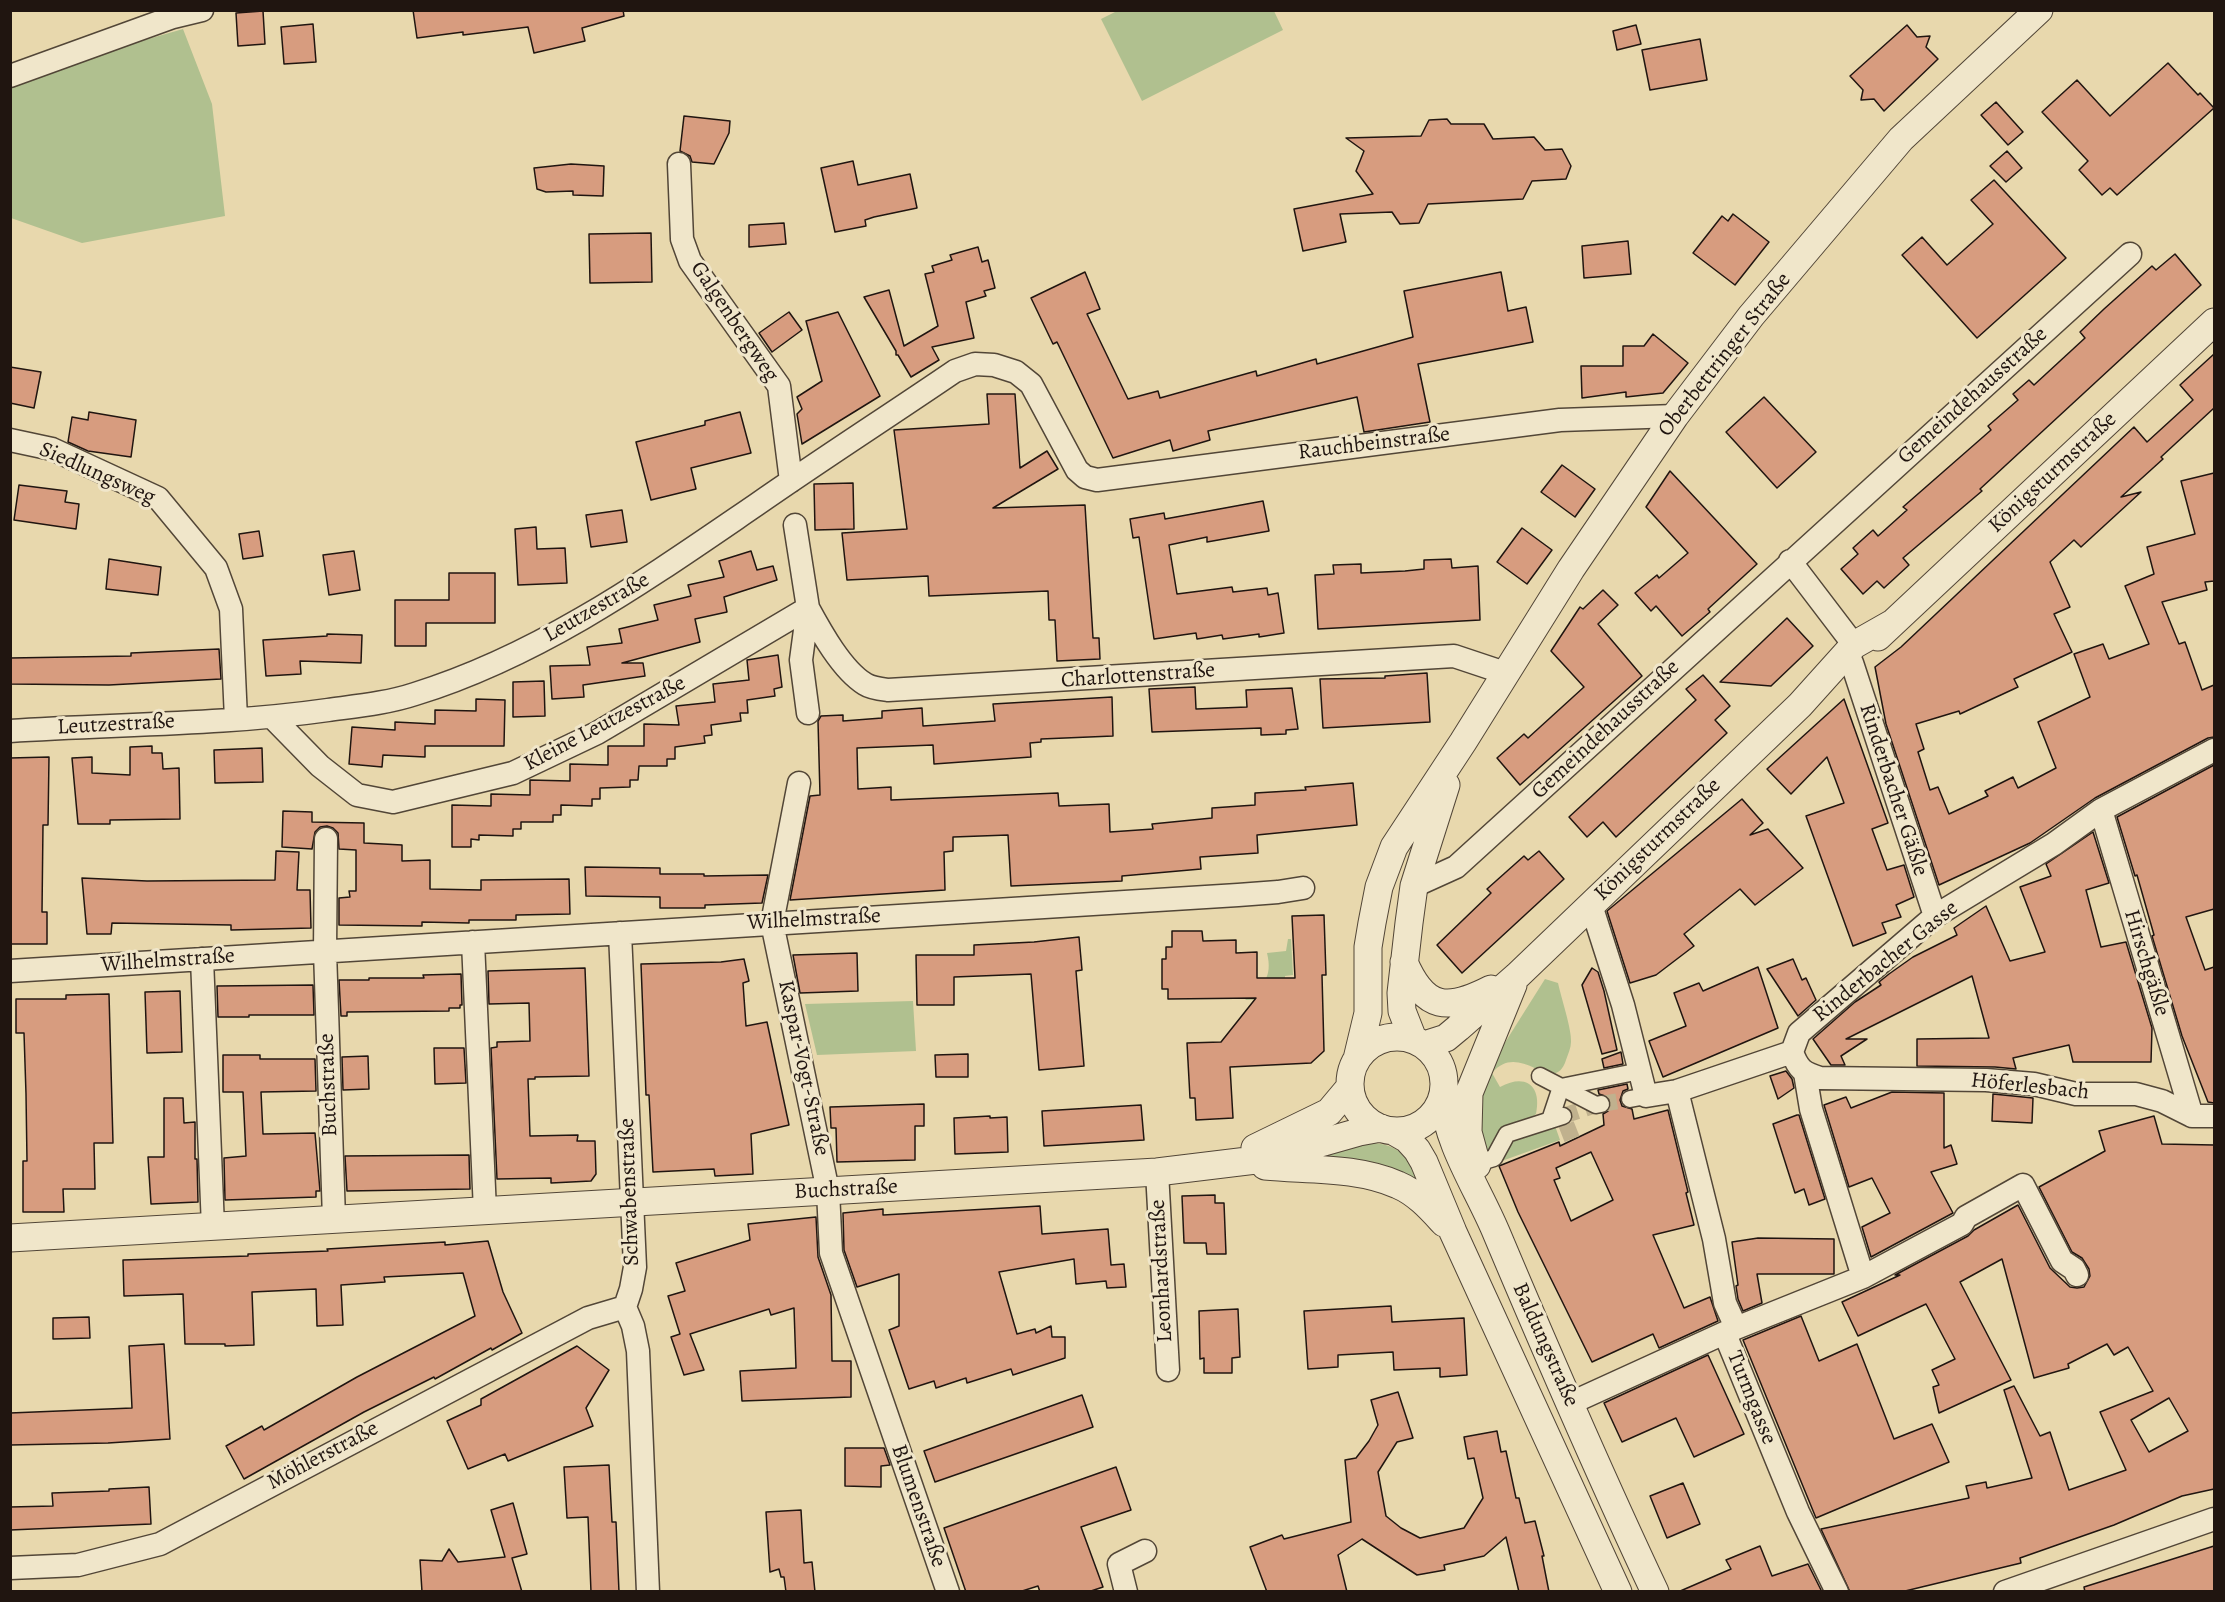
<!DOCTYPE html>
<html>
<head>
<meta charset="utf-8">
<style>
  body { margin:0 }
  #map { position:relative; width:2225px; height:1602px; overflow:hidden; background:#e8d8ad; font-family:Alegreya,serif }
  canvas { display:block }
  .frame { position:absolute; inset:0; border:12px solid #201510; pointer-events:none }
</style>
</head>
<body>
<div id="map">
<canvas width="2225" height="1602"></canvas>
<div class="frame"></div>
</div>
<script>
const ctx = document.querySelector('canvas').getContext('2d');
ctx.lineJoin = 'round';
function paint(path, color) { ctx.fillStyle = color; ctx.fill(path, 'evenodd'); }
function strokePath(path, color, width, dash) { ctx.strokeStyle = color; ctx.lineWidth = width; ctx.lineCap = dash ? 'butt' : 'round'; ctx.setLineDash(dash || []); ctx.stroke(path); }
function write(font, color, halo, rows, align = 'center') {
  ctx.font = font + ' Alegreya,serif'; ctx.lineWidth = 6; ctx.setLineDash([]); ctx.textBaseline = 'middle'; ctx.strokeStyle = halo; ctx.fillStyle = color; for (const [text, x, y, turn = 0] of rows) {
    ctx.save(); ctx.translate(x, y); ctx.rotate((+turn || 0) * Math.PI / 180); ctx.textAlign = isNaN(turn) ? turn : align; if (halo) ctx.strokeText(text, 0, 0); ctx.fillText(text, 0, 0); ctx.restore();
  }
}
paint(new Path2D(`
  M1119,10L1274,11L1283,30L1142,101L1101,19Z
  M183,29L212,104L225,216L82,243L11,218V88L103,52Z
  M1288,939H1291L1293,975L1285,976V999L1245,1000C1263,985 1273,978 1267,953L1286,951Z
  M1545,979L1558,983C1561,997 1572,1030 1571,1042C1571,1048 1568,1054 1566,1060C1554,1098 1520,1039 1492,1073L1500,1087C1526,1073 1542,1086 1536,1114C1522,1124 1497,1155 1483,1156L1478,1140L1481,1088L1489,1068Z
  M913,1001L916,1051L817,1055L805,1004Z
  M1554,1123L1560,1140L1499,1162L1509,1139Z
  M1366,1143C1401,1142 1410,1160 1427,1187L1324,1157Z`), '#b0c08f');
const building = new Path2D(`
  M413,10H623L624,16L582,28L585,41L534,53L528,27L463,35V32L417,38Z
  M263,11L265,44L238,46L236,13Z
  M313,24L316,62L284,64L281,27Z
  M1636,25L1641,44L1617,50L1613,31Z
  M1907,25L1917,37L1930,36L1926,47L1938,59L1884,111L1874,99L1861,100L1863,90L1850,76Z
  M1700,39L1707,80L1650,90L1642,50Z
  M2168,63L2198,95L2200,93L2214,108L2117,195L2110,188L2102,195L2079,170L2088,161L2042,112L2077,80L2110,116Z
  M1996,102L2023,132L2008,145L1981,115Z
  M684,116L730,121L729,133L714,164L692,162L690,156L680,151Z
  M1447,119L1451,124H1484L1493,139L1534,137L1545,150L1562,149L1571,166L1566,179L1532,181L1523,199L1428,204L1419,223L1400,224L1392,212L1340,214L1346,242L1303,251L1294,209L1373,194L1356,171L1364,151L1346,138L1421,136L1429,120Z
  M2007,151L2022,168L2006,182L1990,166Z
  M853,161L858,185L910,174L917,208L874,217L865,220L866,226L835,232L821,168Z
  M571,164L604,166L603,196L573,195V191L546,192L537,189L534,168Z
  M1994,180L2066,258L1977,338L1902,255L1922,237L1947,265L1993,224L1971,200Z
  M1733,214L1769,242L1735,285L1693,253L1722,216L1728,221Z
  M784,223L786,244L749,247V225Z
  M651,233L652,282L590,283L589,234Z
  M1628,241L1631,274L1584,278L1582,246Z
  M978,247L982,262L988,260L995,288L984,291L986,296L966,302L974,338L932,347L939,360L911,377L898,355H896V351L864,297L889,290L904,346L938,326L925,274L934,272L932,266L952,260L950,255Z
  M2175,254L2201,285L1980,489L1982,491L1903,558L1909,565L1884,588L1877,581L1863,594L1841,569L1858,554L1853,548L1873,530L1878,536L1907,510L1903,507L1991,430L1988,426L2018,400L2013,394L2029,380L2034,385L2085,338L2080,332L2104,309L2152,266L2156,270Z
  M1085,272L1100,309L1087,314L1128,399L1158,391L1160,398L1256,371L1257,376L1316,359L1317,364L1413,337L1404,291L1501,272L1508,311L1526,307L1533,342L1418,364L1430,422L1364,432L1357,397L1208,431L1210,440L1173,451L1170,440L1113,458L1057,342L1053,344L1031,298Z
  M789,312L802,330L772,352L759,333Z
  M838,312L880,396L802,444L797,414L802,409L797,397L822,381L806,321Z
  M1653,334L1688,363L1663,393L1626,397V392L1582,398L1581,366H1623V346H1644Z
  M2214,354V408L2161,457L2163,459L2121,497L2141,492L2081,547L2074,540L2050,562L2070,607L2054,614L2072,652L2014,679L2018,687L1960,714L1959,711L1916,724L1924,749L1918,752L1930,790L1938,787L1949,814L1988,796L1985,791L2013,777L2018,788L2056,768L2038,722L2090,697L2074,654L2103,644L2109,659L2149,644L2125,586L2154,574L2147,547L2195,534L2181,481L2214,473V581L2205,582L2207,590L2162,602L2179,644L2185,642L2202,690L2214,685V737L2208,738L2095,798L2030,843L1939,885L1886,724L1875,667L1901,647L2134,427L2147,442L2193,400L2180,385Z
  M10,367L41,372L34,408L10,403Z
  M987,394H1015L1020,468L1047,451L1058,469L993,508L1085,505L1093,638H1099L1100,659L1057,661L1055,620H1049L1048,591L929,596L928,576L847,580L842,533L907,529L894,430L989,424Z
  M1764,397L1816,452L1777,488L1726,432Z
  M89,412L136,420L131,457L88,451L68,442L72,417L88,420Z
  M740,412L751,453L691,468L696,489L651,500L636,442L705,425V421Z
  M1562,465L1595,489L1575,517L1541,492Z
  M1670,471L1757,564L1708,609L1710,612L1682,636L1656,606L1651,611L1635,593L1657,575L1659,578L1688,553L1646,507Z
  M853,483L854,529L815,530L814,484Z
  M19,485L67,491L65,502L79,504L76,529L14,520Z
  M1263,501L1269,531L1207,542V537L1169,545L1177,594L1232,587L1233,592L1267,588L1268,595L1278,593L1284,633L1259,637V634L1223,639L1222,635L1197,639L1196,633L1154,639L1139,537L1133,538L1130,519L1164,513L1165,519Z
  M622,510L627,542L591,547L586,515Z
  M536,527L537,549L565,548L567,583L518,585L515,529Z
  M1522,528L1552,550L1527,584L1497,562Z
  M259,531L263,556L243,559L239,534Z
  M354,551L360,590L329,595L323,555Z
  M751,551L757,570L773,566L777,580L724,597L727,612L695,619L700,642L622,663H643L645,676L583,685L584,697L552,699L550,666L590,665L587,647L622,643L619,629L658,620L654,605L691,596L688,585L724,577L719,561Z
  M109,559L161,567L158,595L106,589Z
  M1451,559L1452,568L1478,566L1480,620L1318,629L1315,575L1334,574L1333,565L1361,564V573L1405,571L1424,569V560Z
  M449,573H495V623H426V646H395V600H449Z
  M1603,590L1618,605L1598,624L1642,676L1520,785L1497,758L1524,734L1528,738L1584,687L1551,651L1580,607L1583,609Z
  M1787,618L1813,646L1771,686L1720,682Z
  M327,634L362,635L361,663L300,661L301,674L266,676L263,640L327,636Z
  M219,649L221,679L109,685L10,684V658L131,656V653Z
  M778,655L782,687L774,689L775,696L747,700L748,713H740L741,721L711,725L712,735L704,736L705,743L675,747V759H667V766H639L638,780H630V787L600,788V799H592V806L561,805V815H553V822H521V829H513V836L479,835V840L471,839V847H452V805L491,806V794L530,795V780L570,781V764L608,765V746H644V724L679,725L676,706L715,702L713,684L749,680L747,660Z
  M1427,673L1430,722L1323,728L1320,679L1385,678V676Z
  M1703,675L1730,706L1715,720L1727,733L1616,837L1603,822L1587,837L1569,817L1696,700L1686,689Z
  M544,681L545,716L513,717V682Z
  M1195,687L1196,709L1247,707L1246,690L1292,688L1298,729L1286,730V734L1261,735V728L1152,732L1149,689Z
  M1112,697L1113,736L1041,739V742L1030,743L1031,757L934,764L933,745L857,748L858,789L891,787V800L1058,793L1059,806L1109,804L1110,832L1153,829L1152,824L1212,818V808L1255,805V793L1306,790L1305,787L1353,783L1357,825L1257,835L1258,853L1200,857L1201,869L1122,876V881L1011,886L1008,835L953,837V851L944,852L945,890L790,900L810,796L820,795L818,721L821,716L843,715V721L882,718V711L922,708L923,726L995,721L993,704Z
  M476,699L505,700L504,746H425V757L383,755L382,767L349,764L352,727L395,730V722L435,724V710L476,711Z
  M1844,699L1888,823L1872,829L1887,870L1904,865L1914,897L1896,905L1901,917L1882,923L1886,933L1853,946L1806,816L1844,803L1827,757L1791,794L1767,769Z
  M152,746V753H162L163,769L179,768L180,819L110,820V824H78L72,758L92,757V773L130,775V747Z
  M262,748L263,782L215,783L214,750Z
  M49,757L48,825H43L42,912H47V944H10V758Z
  M2214,765V909L2186,917L2205,970L2214,967V1103L2208,1102L2182,1036L2152,936L2154,935L2137,875L2135,876L2117,817Z
  M1742,799L1763,823L1750,835L1768,829L1803,868L1755,905L1740,889L1684,934L1694,946L1656,975L1630,983L1607,911Z
  M283,811L312,812V822L364,823V843L402,845V861L430,860V889L481,890V880L569,879L570,914L516,915V920H469V923L422,922V926L339,925V898L350,897L349,891H356V850L339,849L338,833L333,828L327,826L320,827L315,832L312,849L282,847Z
  M2093,832L2109,883L2086,890L2101,947L2126,942L2152,1028L2151,1062H2073L2069,1045L2013,1058L2016,1069L1995,1067L1917,1066V1039L1989,1038L1972,976L1846,1039H1867L1841,1056L1845,1065H1831L1813,1039L1855,1002L1881,985L1879,982L1889,974L1913,957L1957,935L1954,928L1986,906L2010,961L2045,952L2020,887L2051,876L2046,864Z
  M276,851L299,852L297,890H310L311,928L231,930V925L112,923L111,934H87L82,878L147,881L275,880Z
  M1539,851L1564,879L1462,973L1437,945L1491,893L1487,889L1524,856L1528,860Z
  M585,867L660,868V874H704V876L768,875L762,903L705,905V908H660V897L586,896Z
  M1324,915L1326,975H1322L1324,1051L1311,1063L1230,1067L1233,1118L1196,1120L1195,1098H1190L1187,1043L1221,1042L1256,998L1168,999V989H1162V959H1166V947H1172V931H1202L1203,941L1236,940V953L1257,952V978H1295L1292,916Z
  M1079,937L1082,970L1076,971L1084,1066L1039,1070L1031,974L954,977V1005H917L916,955H974V945L1034,942Z
  M857,953L858,991L800,993L793,955Z
  M744,959L749,981L743,983L746,1026L767,1022L789,1125L751,1134L753,1174L715,1176L714,1169L653,1172L649,1095H646L641,964L721,962Z
  M1793,959L1802,980L1806,978L1816,1000L1798,1016L1767,969Z
  M1758,967L1778,1028L1663,1077L1649,1041L1686,1026L1674,993L1699,983L1703,991Z
  M585,968L589,1076L535,1077V1079H528L530,1136L578,1135L577,1141H595L596,1174L591,1181L551,1183V1178L497,1179L491,1048L497,1047V1042L530,1041L529,1003L489,1004L488,971Z
  M1592,968L1598,972L1604,991L1617,1050L1602,1054L1582,985Z
  M461,974L462,1005H460V1008H449V1011L347,1012V1016H341L339,980H369V978H424L423,975Z
  M313,985L314,1015H249V1017H218L217,986Z
  M180,991L182,1052L147,1053L145,992Z
  M109,994L113,1143H94L95,1189H63L64,1212H23V1161H27L26,1094L24,1033H16V999H66V995Z
  M434,1048H464L466,1083L435,1084Z
  M1621,1052L1623,1064L1604,1068L1602,1059Z
  M968,1054V1077H936L935,1055Z
  M223,1055H260V1059H315L316,1091L261,1092L263,1134L315,1133L320,1191H316V1197L225,1200L224,1158L246,1156L243,1092H223Z
  M368,1056L369,1089L343,1090L342,1057Z
  M1786,1071L1792,1079L1794,1088L1778,1099L1770,1076Z
  M1627,1084L1628,1089L1623,1091L1620,1100L1622,1106L1632,1109L1634,1119L1668,1110L1688,1192L1686,1193L1694,1225L1653,1235L1684,1308L1710,1297L1718,1321L1659,1348L1653,1334L1592,1362L1518,1212L1499,1166L1559,1142L1560,1146L1604,1125L1603,1114L1608,1111L1611,1103L1608,1097L1599,1094L1598,1090ZM1591,1152L1613,1200L1571,1221L1554,1180L1560,1178L1556,1168Z
  M1892,1092L1944,1093V1148L1951,1145L1957,1164L1931,1172L1953,1213L1871,1257L1862,1227L1890,1213L1872,1178L1849,1187L1824,1105L1846,1097L1851,1108Z
  M1993,1094L2033,1098L2032,1123L1992,1121Z
  M164,1098H183L184,1123L195,1122V1159H197L198,1202L151,1204L148,1157H164Z
  M924,1104V1126H915V1160L837,1162L836,1128H831L830,1107Z
  M1141,1105L1144,1140L1044,1146L1042,1111Z
  M1797,1115H1799L1825,1199L1809,1205L1804,1189L1795,1193L1773,1124Z
  M990,1116V1118L1007,1117L1008,1152L955,1154L954,1118Z
  M2154,1116L2162,1144L2214,1145V1489L2182,1496L2114,1525L2020,1558L2021,1563L1901,1592H1850L1821,1529L1969,1498L1966,1486L1986,1482L1987,1488L2032,1478L2004,1390L2014,1386L2040,1436L2050,1432L2069,1490L2126,1470L2100,1412L2153,1391L2128,1347L2114,1355L2107,1344L2068,1364L2069,1368L2034,1378L2002,1259L1960,1282L2011,1380L1939,1413L1933,1387L1939,1385L1932,1370L1955,1359L1926,1304L1858,1336L1842,1302L1900,1275H1895L1968,1236L1974,1230L2018,1205L2050,1268L2070,1287L2077,1288L2084,1287L2090,1276L2089,1269L2082,1258L2072,1252L2039,1187L2105,1151L2099,1131ZM2169,1398L2188,1431L2149,1452L2131,1420Z
  M469,1155L470,1189L347,1191L345,1156Z
  M1215,1195V1203H1224L1226,1254H1207L1206,1243H1184L1182,1196Z
  M1040,1206L1042,1234L1108,1229L1111,1265L1124,1264L1126,1287L1107,1288L1106,1281L1076,1284L1074,1259L999,1272L1017,1334L1035,1329L1036,1333L1051,1326L1052,1337H1065V1358L1013,1375L1011,1369L967,1383L966,1378L936,1388L934,1381L909,1389L889,1330L899,1326V1274L857,1287L844,1250L843,1213L883,1209V1215Z
  M816,1217L818,1257L831,1295L832,1361H851V1397L742,1401L740,1371L796,1368L794,1308L771,1315L769,1309L690,1334L704,1370L684,1375L671,1337L680,1334L668,1296L685,1291L676,1263L750,1240L748,1224Z
  M1758,1238L1834,1239V1274H1757L1762,1303L1743,1311L1738,1299L1736,1286L1738,1285L1732,1242Z
  M488,1241L503,1292L522,1333L492,1350L491,1348L435,1379L434,1377L364,1412L244,1479L226,1446L262,1426L264,1430L357,1377L475,1316L463,1273L384,1277L385,1282L341,1285L343,1325L317,1326L316,1289L252,1292L254,1345L225,1346V1344H185L183,1294L124,1296L123,1260L248,1256V1254L328,1251L327,1249L445,1242V1245Z
  M1391,1306L1392,1322L1464,1318L1467,1375L1440,1377V1368L1394,1370L1393,1352L1338,1355V1367L1308,1369L1304,1311Z
  M1238,1309L1240,1357L1232,1358V1373H1204V1358L1200,1359L1199,1311Z
  M1801,1316L1819,1361L1857,1344L1894,1439L1932,1424L1949,1462L1816,1518L1743,1340Z
  M89,1317L90,1338L53,1339V1318Z
  M164,1344L170,1439L108,1443L10,1445V1413L132,1408L129,1346Z
  M577,1346L609,1370L586,1408L593,1426L508,1461L505,1454L468,1469L447,1421L481,1405V1399Z
  M1708,1355L1744,1434L1694,1457L1676,1418L1622,1442L1604,1403Z
  M1398,1392L1413,1438L1397,1442L1378,1472L1386,1516L1401,1528L1420,1538L1464,1528L1483,1498L1474,1458L1468,1459L1464,1437L1497,1431L1501,1452L1506,1451L1516,1498H1519L1525,1523L1535,1521L1544,1556H1542L1549,1592H1519L1506,1537L1484,1556L1444,1565L1445,1570L1417,1575L1362,1539L1338,1555L1347,1592H1267L1250,1547L1282,1535L1284,1539L1351,1522L1345,1460L1356,1458L1369,1441L1378,1425L1371,1400Z
  M1082,1395L1093,1427L935,1482L924,1451Z
  M845,1448H884L890,1465L881,1466V1487L845,1486Z
  M609,1465L612,1522H616L619,1592H591L588,1517L567,1518L564,1467Z
  M1116,1467L1131,1510L1081,1527L1103,1587L1088,1592H1040L1038,1586L1019,1592H966L944,1528Z
  M1683,1483L1700,1524L1667,1538L1650,1496Z
  M149,1487L151,1524L10,1530V1507L53,1506L52,1493L109,1491V1489Z
  M513,1503L527,1554L512,1558L522,1592H422L420,1560L442,1561L449,1549L458,1562L505,1557L491,1510Z
  M801,1510L804,1563L812,1562L815,1592H786L784,1577H781L779,1569L770,1572L766,1512Z
  M1760,1546L1772,1576L1808,1564L1822,1592H1678L1731,1569L1726,1560Z
  M2214,1546V1592H2085L2084,1587Z`);
paint(building, '#d79c7f');
strokePath(building, '#201510', 1.5);
strokePath(new Path2D(`
  M1601,1104L1630,1099
  M1572,1139L1563,1116L1596,1105`), '#c0b18e', 16, [16, 8]);
const pedestrian = new Path2D(`
  M1540,1076L1596,1105L1601,1104
  M1561,1087L1640,1071
  M1630,1099L1646,1096
  M1550,1120L1561,1087
  M1484,1161L1494,1158L1507,1134L1563,1116`);
const minor = new Path2D(`
  M10,76L173,17L202,10
  M679,164L682,239L690,261L779,386L791,481
  M10,440L52,449L158,498L216,568L231,609L236,719
  M795,525L808,608L801,660L808,713
  M1790,561L1854,645
  M1852,663L1935,916
  M273,718L320,766L357,795L393,802L513,773L597,733L808,608C821,632 842,670 865,684C871,688 880,689 888,690L1454,656L1505,673
  M10,731C116,724 223,725 328,710C357,706 388,703 415,694C541,655 649,578 756,505C822,459 889,416 955,371L975,364L994,365L1016,372L1031,384L1077,470L1085,477L1097,480L1560,420L1675,416
  M799,783L772,923L828,1191L831,1253L948,1592
  M2101,810L2192,1116
  M326,839L325,951L334,1219
  M1414,886L1456,867L2130,254
  M1591,905L1623,1005L1646,1096L1677,1091L1792,1052
  M620,933L635,1267L631,1289L625,1307L633,1326L638,1351L648,1592
  M473,942L485,1211
  M202,959L213,1227
  M10,971L1238,895L1278,892L1303,888
  M1792,1052L1799,1033L1935,916L2054,844L2101,810L2214,750
  M1792,1052C1798,1069 1803,1073 1820,1078L1986,1080L2034,1084L2076,1094H2136L2162,1101L2192,1116H2214
  M1805,1073L1811,1109L1863,1277
  M1677,1091L1714,1239L1725,1303L1734,1323L1727,1339L1798,1512L1837,1592
  M1157,1172L1168,1370
  M1571,1403L1731,1330L1863,1277L1962,1224L1966,1217L2023,1185L2062,1261L2074,1269L2077,1275
  M10,1568L78,1565L160,1544L588,1318L625,1307
  M1126,1592L1119,1564L1145,1551
  M2005,1592L2214,1519`);
const tertiary = new Path2D(`
  M1878,637L2214,322
  M1404,962C1425,1011 1448,1011 1491,989
  M1350 1084a47 47 0 1 1 94 0a47 47 0 1 1-94 0Z
  M1413,1039L1402,1011L1401,993L1409,923L1414,886L1446,785
  M1424,1045L1446,1038L1458,1028L1517,976L1800,705L1854,645L1891,624
  M1357,1059L1368,1013V947L1372,923L1379,887L1394,847L1463,742L1571,569L1675,416L1751,316L1901,139L2039,10
  M1443,1097C1448,1146 1477,1187 1496,1232C1547,1353 1599,1473 1655,1592
  M1393,1131L1407,1139L1417,1150L1424,1162L1453,1232L1618,1592
  M1255,1148L1329,1112L1350,1087
  M1477,1165L1468,1132L1469,1093L1513,985
  M1265,1166C1308,1170 1358,1167 1398,1185C1417,1193 1431,1209 1444,1223
  M10,1238L1157,1172L1264,1159L1359,1132L1381,1128`);
strokePath(pedestrian, '#524637', 19);
strokePath(minor, '#524637', 25);
strokePath(tertiary, '#524637', 29);
strokePath(pedestrian, '#f0e6ca', 16);
strokePath(minor, '#f0e6ca', 22);
strokePath(tertiary, '#f0e6ca', 27);
write('22px', '#201510', '#f0e6ca', [
  ["Galgenbergweg",734,322,56],
  ["Oberbettringer Straße",1725,355,-52],
  ["Gemeindehausstraße",1973,396,-42],
  ["Rauchbeinstraße",1374,444,-7],
  ["Königsturmstraße",2053,473,-43],
  ["Siedlungsweg",97,474,24],
  ["Leutzestraße",597,608,-30],
  ["Charlottenstraße",1138,676,-4],
  ["Kleine Leutzestraße",605,724,-28],
  ["Leutzestraße",116,725,-3],
  ["Gemeindehausstraße",1606,730,-43],
  ["Rinderbacher Gäßle",1893,790,72],
  ["Königsturmstraße",1658,840,-44],
  ["Wilhelmstraße",814,920,-3],
  ["Wilhelmstraße",168,961,-4],
  ["Rinderbacher Gasse",1886,962,-39],
  ["Hirschgäßle",2146,963,73],
  ["Kaspar-Vogt-Straße",803,1068,78],
  ["Buchstraße",329,1085,-92],
  ["Höferlesbach",2030,1087,6],
  ["Buchstraße",846,1190,-3],
  ["Schwabenstraße",630,1192,-92],
  ["Leonhardstraße",1162,1271,-93],
  ["Baldungstraße",1545,1345,66],
  ["Turmgasse",1751,1398,68],
  ["Möhlerstraße",323,1456,-28],
  ["Blumenstraße",918,1506,71]
]);
</script>
</body>
</html>
